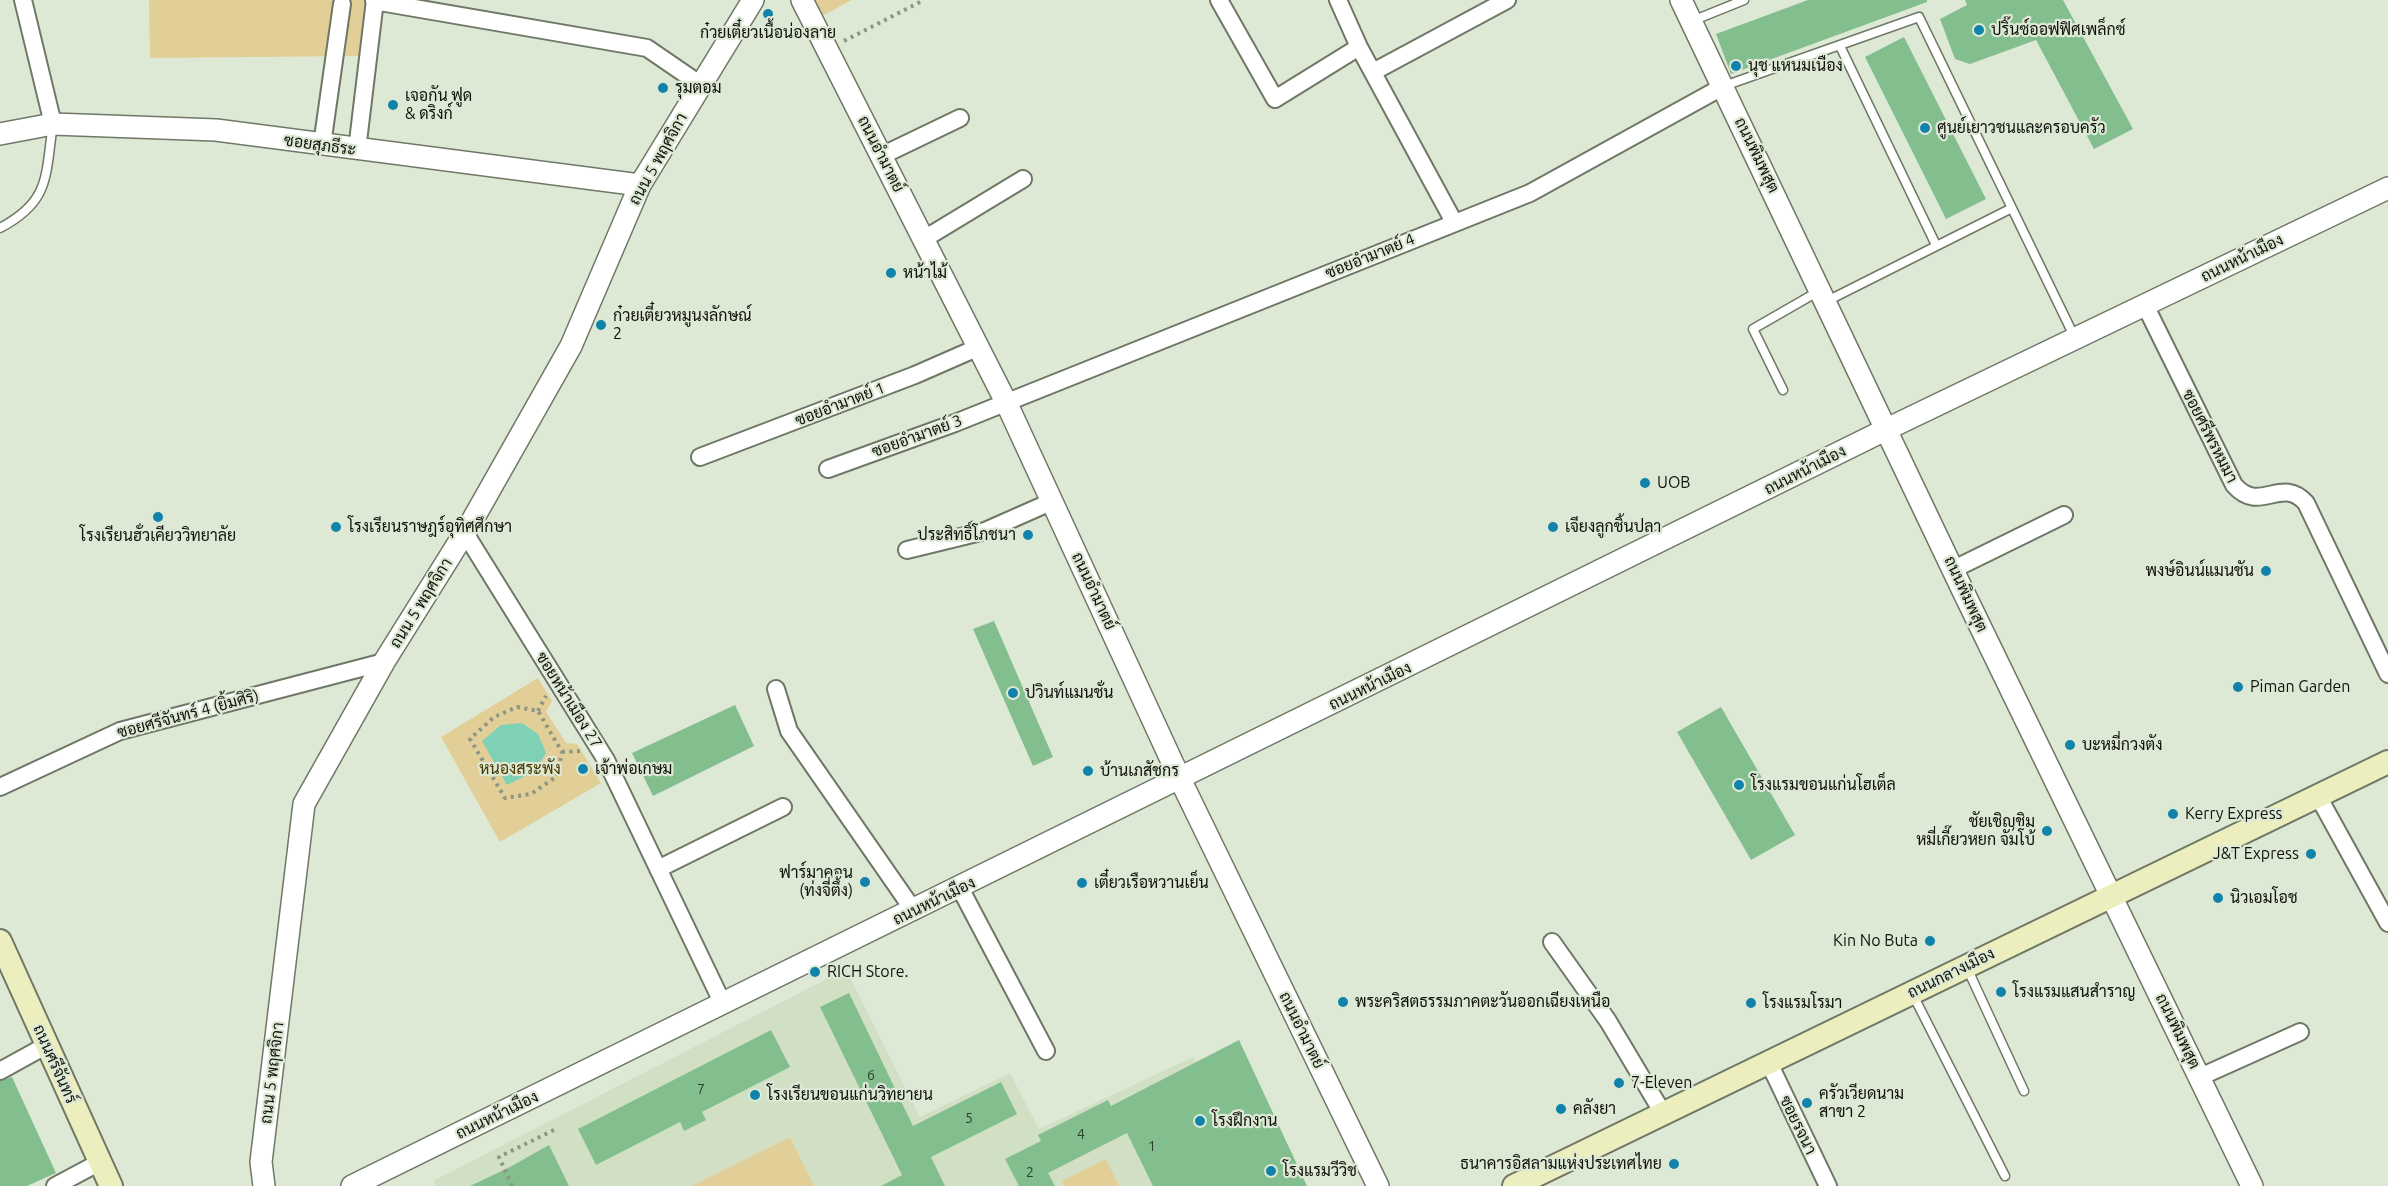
<!DOCTYPE html>
<html>
<head>
<meta charset="utf-8">
<style>
  body { margin:0 }
  canvas { display:block; background:#dee9d5 }
</style>
</head>
<body>
<canvas width="2388" height="1186"></canvas>
<script>
const ctx = document.querySelector('canvas').getContext('2d');
ctx.lineJoin = 'round';
function paint(path, color) { ctx.fillStyle = color; ctx.fill(path, 'evenodd'); }
function strokePath(path, color, width, dash) { ctx.strokeStyle = color; ctx.lineWidth = width; ctx.lineCap = dash ? 'butt' : 'round'; ctx.setLineDash(dash || []); ctx.stroke(path); }
function write(font, color, halo, rows, align = 'center') {
  ctx.font = font + ' Ubuntu,Sarabun,sans-serif'; ctx.lineWidth = 4.5; ctx.setLineDash([]); ctx.textBaseline = 'middle'; ctx.strokeStyle = halo; ctx.fillStyle = color; for (const [text, x, y, turn = 0] of rows) {
    ctx.save(); ctx.translate(x, y); ctx.rotate((+turn || 0) * Math.PI / 180); ctx.textAlign = isNaN(turn) ? turn : align; if (halo) ctx.strokeText(text, 0, 0); ctx.fillText(text, 0, 0); ctx.restore();
  }
}
paint(new Path2D(`
  M846,969L920,1117L1010,1073L1039,1129L1193,1057L1253,1186H1119L1106,1160L1062,1181L1064,1186H814L789,1137L691,1186H436L433,1181Z`), '#d1e0c5');
paint(new Path2D(`
  M149,0H365L359,56L150,58Z
  M814,0H852L822,16Z
  M538,678L552,701L546,712L566,743L577,744L601,783L500,842L441,737Z
  M790,1137L814,1186H691Z
  M1106,1159L1119,1186H1064L1062,1181Z`), '#e2ce97');
paint(new Path2D(`
  M522,723L538,734L546,753L535,771L507,785L482,741L501,725Z`), '#7ed1b4');
paint(new Path2D(`
  M1808,0H1927V2L1731,74L1716,34Z
  M1965,0H2063L2133,129L2094,149L2036,40L1970,64L1955,59L1940,19L1967,5Z
  M1904,37L1986,199L1946,219L1865,57Z
  M994,621L1053,757L1033,766L973,629Z
  M735,705L754,746L653,796L632,753Z
  M1721,707L1795,835L1751,860L1677,732Z
  M849,993L913,1126L1001,1082L1017,1114L931,1157L945,1186H881L902,1175L820,1007Z
  M771,1030L790,1067L702,1112L706,1120L684,1131L680,1122L596,1165L578,1129Z
  M1239,1040L1307,1186H1153L1127,1133L1048,1173L1055,1186H1019L1005,1159L1041,1141L1038,1135L1108,1100L1111,1106Z
  M12,1077L56,1173L27,1186H0V1081Z
  M549,1145L569,1186H470L510,1167Z`), '#83be8e');
const service = new Path2D(`
  M1692,21L1744,0
  M1840,46L1936,245
  M1724,86L1919,17L2075,338
  M0,228C51,201 45,176 53,124
  M1827,301L2012,208
  M1783,390L1753,329L1819,291
  M1967,968L2024,1091
  M1912,993L2005,1176`);
const minor = new Path2D(`
  M23,0L53,124
  M1219,0L1275,99L1359,47
  M1338,0L1359,47L1454,222
  M374,1L647,48L701,85
  M1373,72L1507,0
  M322,145L342,4
  M357,150L375,0
  M881,156L960,118
  M924,239L1023,179
  M2145,305L2234,485C2260,515 2281,475 2306,503L2388,674
  M700,457L915,375L979,347
  M828,469L955,423L1530,193L1724,86
  M465,533L606,760L723,1004
  M907,550L985,531L1053,501
  M1954,569L2064,515
  M776,689L789,731L914,911
  M0,787L120,731L384,662
  M2318,796L2388,923
  M658,869L783,807
  M960,888L1046,1051
  M1552,942L1608,1021L1664,1115
  M1769,1063L1828,1186
  M0,1071L47,1045
  M2200,1077L2300,1032
  M55,1186L100,1162`);
const tertiary = new Path2D(`
  M802,0L1006,402L1180,779L1378,1186
  M1681,0L1963,591L2252,1186
  M0,134L53,124L216,130L640,185
  M264,1186L261,1162L304,804L384,662L472,521L571,346L640,185L753,0
  M352,1186L1887,429L2388,188`);
const secondary = new Path2D(`
  M0,941L111,1186
  M1514,1186L2388,762`);
strokePath(service, '#6f7866', 11);
strokePath(minor, '#6f7866', 20);
strokePath(tertiary, '#6f7866', 24);
strokePath(secondary, '#6f7866', 26);
strokePath(new Path2D(`
  M844,41L924,0
  M517,707L538,711L562,752L557,776L531,794L505,798L470,739L494,717Z
  M538,711L546,696
  M562,752L582,751
  M512,1186L499,1157L558,1128`), '#8d9586', 4, [3, 4.5]);
strokePath(service, '#fff', 8);
strokePath(minor, '#fff', 16);
strokePath(tertiary, '#fff', 21);
strokePath(secondary, '#edeebe', 22);
for (const [x, y, r, color] of [
  [768,14,6,"#1183aa"],
  [1979,30,6,"#1183aa"],
  [1736,66,6,"#1183aa"],
  [663,88,6,"#1183aa"],
  [393,105,6,"#1183aa"],
  [1925,128,6,"#1183aa"],
  [891,273,6,"#1183aa"],
  [601,325,6,"#1183aa"],
  [1645,483,6,"#1183aa"],
  [158,517,6,"#1183aa"],
  [336,527,6,"#1183aa"],
  [1553,527,6,"#1183aa"],
  [1028,535,6,"#1183aa"],
  [2266,571,6,"#1183aa"],
  [2238,687,6,"#1183aa"],
  [1013,693,6,"#1183aa"],
  [2070,745,6,"#1183aa"],
  [583,769,6,"#1183aa"],
  [1088,771,6,"#1183aa"],
  [1739,785,6,"#1183aa"],
  [2173,814,6,"#1183aa"],
  [2047,831,6,"#1183aa"],
  [2311,854,6,"#1183aa"],
  [865,882,6,"#1183aa"],
  [1082,883,6,"#1183aa"],
  [2218,898,6,"#1183aa"],
  [1930,941,6,"#1183aa"],
  [815,972,6,"#1183aa"],
  [2001,992,6,"#1183aa"],
  [1343,1002,6,"#1183aa"],
  [1751,1003,6,"#1183aa"],
  [1619,1083,6,"#1183aa"],
  [755,1095,6,"#1183aa"],
  [1807,1103,6,"#1183aa"],
  [1561,1109,6,"#1183aa"],
  [1200,1121,6,"#1183aa"],
  [1674,1164,6,"#1183aa"],
  [1271,1171,6,"#1183aa"]
]) { const dot = new Path2D(); dot.arc(x, y, r, 0, 2 * Math.PI); ctx.fillStyle = color; ctx.fill(dot); strokePath(dot, '#dee9d5', 2); }
write('14px', '#2c3e2c', null, [
  ["6",871,1075],
  ["7",701,1089],
  ["5",969,1118],
  ["4",1081,1134],
  ["1",1152,1146],
  ["2",1030,1172]
]);
write('16px', '#0f130c', '#dee9d5', [
  ["ปริ๊นซ์ออฟฟิศเพล็กซ์",1991,30],
  ["ก๋วยเตี๋ยวเนื้อน่องลาย",768,33,"center"],
  ["นุช แหนมเนือง",1748,66],
  ["รุมตอม",675,88],
  ["เจอกัน ฟูด",405,96],
  ["& ดริงก์",405,114],
  ["ศูนย์เยาวชนและครอบครัว",1937,128],
  ["หน้าไม้",903,273],
  ["ก๋วยเตี๋ยวหมูนงลักษณ์",613,316],
  ["2",613,334],
  ["UOB",1657,483],
  ["โรงเรียนราษฎร์อุทิศศึกษา",348,527],
  ["เจียงลูกชิ้นปลา",1565,527],
  ["ประสิทธิ์โภชนา",1016,535,"right"],
  ["โรงเรียนฮั่วเคียววิทยาลัย",158,536,"center"],
  ["พงษ์อินน์แมนชัน",2254,571,"right"],
  ["Piman Garden",2250,687],
  ["ปวินท์แมนชั่น",1025,693],
  ["บะหมี่กวงตัง",2082,745],
  ["เจ้าพ่อเกษม",595,769],
  ["บ้านเภสัชกร",1100,771],
  ["โรงแรมขอนแก่นโฮเต็ล",1751,785],
  ["Kerry Express",2185,814],
  ["ชัยเชิญชิม",2035,822,"right"],
  ["หมี่เกี๊ยวหยก จัมโบ้",2035,840,"right"],
  ["J&T Express",2299,854,"right"],
  ["ฟาร์มาคอน",853,873,"right"],
  ["(ท่งจี่ตึ้ง)",853,891,"right"],
  ["เตี๋ยวเรือหวานเย็น",1094,883],
  ["นิวเอมโอช",2230,898],
  ["Kin No Buta",1918,941,"right"],
  ["RICH Store.",827,972],
  ["โรงแรมแสนสำราญ",2013,992],
  ["พระคริสตธรรมภาคตะวันออกเฉียงเหนือ",1355,1002],
  ["โรงแรมโรมา",1763,1003],
  ["7-Eleven",1631,1083],
  ["ครัวเวียดนาม",1819,1094],
  ["สาขา 2",1819,1112],
  ["โรงเรียนขอนแก่นวิทยายน",767,1095],
  ["คลังยา",1573,1109],
  ["โรงฝึกงาน",1212,1121],
  ["ธนาคารอิสลามแห่งประเทศไทย",1662,1164,"right"],
  ["โรงแรมวีวิช",1283,1171]
], 'left');
write('16px', '#0f130c', '#dee9d5', [
  ["ซอยสุภธีระ",320,145,8],
  ["ถนนอำมาตย์",881,154,63],
  ["ถนนพิมพสุต",1757,155,64],
  ["ถนน 5 พฤศจิกา",658,159,-61],
  ["ซอยอำมาตย์ 4",1370,256,-22],
  ["ถนนหน้าเมือง",2242,258,-26],
  ["ซอยอำมาตย์ 1",840,404,-21],
  ["ซอยอำมาตย์ 3",917,436,-20],
  ["ซอยศรีพรหมมา",2210,436,63],
  ["ถนนหน้าเมือง",1805,470,-27],
  ["ถนนอำมาตย์",1094,591,65],
  ["ถนนพิมพสุต",1966,594,65],
  ["ถนน 5 พฤศจิกา",421,603,-58],
  ["ถนนหน้าเมือง",1370,686,-26],
  ["ซอยหน้าเมือง 27",569,700,58],
  ["ซอยศรีจันทร์ 4 (ยิ้มศิริ)",188,714,-15],
  ["ถนนหน้าเมือง",934,901,-26],
  ["ถนนกลางเมือง",1951,973,-26],
  ["ถนนอำมาตย์",1302,1030,64],
  ["ถนนพิมพสุต",2178,1031,64],
  ["ถนนศรีจันทร์",55,1064,66],
  ["ถนน 5 พฤศจิกา",272,1073,-83],
  ["ถนนหน้าเมือง",497,1115,-26],
  ["ซอยรจนา",1798,1125,64]
]);
write('16px', '#473700', '#dee9d5', [
  ["หนองสระพัง",520,769]
]);
</script>
</body>
</html>
